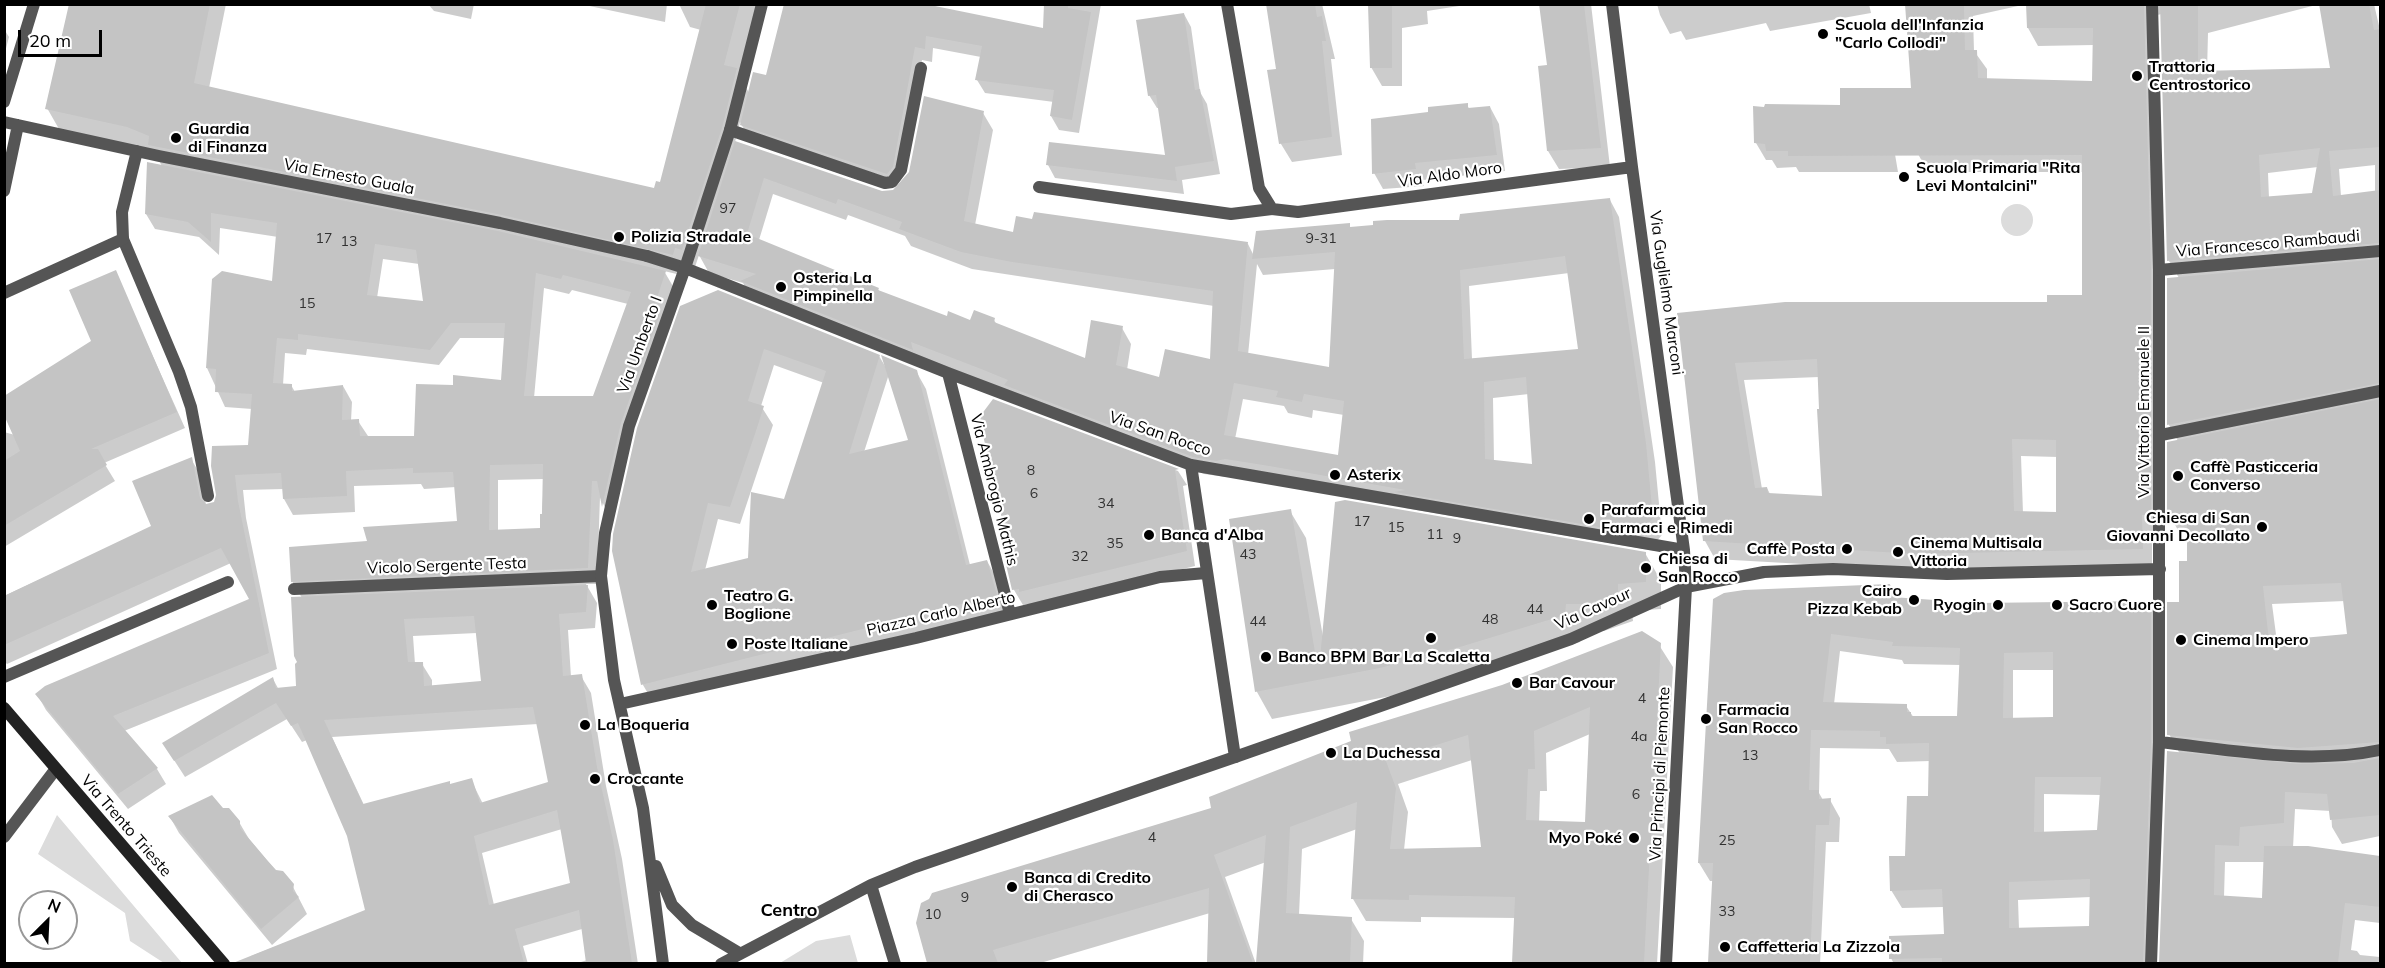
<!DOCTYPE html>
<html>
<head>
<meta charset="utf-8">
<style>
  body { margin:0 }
  #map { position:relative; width:2385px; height:968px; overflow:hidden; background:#fff; font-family:Mulish,sans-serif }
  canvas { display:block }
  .frame { position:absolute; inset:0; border:6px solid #000; pointer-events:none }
  .north { position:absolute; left:18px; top:890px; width:60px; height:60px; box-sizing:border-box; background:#fff; border:2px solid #999; border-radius:50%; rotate:24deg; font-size:16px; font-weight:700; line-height:24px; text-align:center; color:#000 }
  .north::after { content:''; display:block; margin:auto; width:21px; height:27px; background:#000; clip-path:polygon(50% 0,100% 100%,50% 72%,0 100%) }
  .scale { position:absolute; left:18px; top:30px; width:84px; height:27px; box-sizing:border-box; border:3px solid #000; border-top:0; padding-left:8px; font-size:18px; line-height:21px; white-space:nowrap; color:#000; -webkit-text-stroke:4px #fff; paint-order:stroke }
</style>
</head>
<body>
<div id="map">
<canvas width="2385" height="968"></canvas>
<div class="frame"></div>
<div class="north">N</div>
<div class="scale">20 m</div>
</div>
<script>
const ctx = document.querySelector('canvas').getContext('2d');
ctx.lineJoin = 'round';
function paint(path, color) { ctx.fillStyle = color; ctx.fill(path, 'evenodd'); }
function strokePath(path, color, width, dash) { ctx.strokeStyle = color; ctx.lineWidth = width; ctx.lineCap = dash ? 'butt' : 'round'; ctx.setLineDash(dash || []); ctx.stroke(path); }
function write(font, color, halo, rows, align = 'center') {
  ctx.font = font + ' Mulish,sans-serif'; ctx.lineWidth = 4.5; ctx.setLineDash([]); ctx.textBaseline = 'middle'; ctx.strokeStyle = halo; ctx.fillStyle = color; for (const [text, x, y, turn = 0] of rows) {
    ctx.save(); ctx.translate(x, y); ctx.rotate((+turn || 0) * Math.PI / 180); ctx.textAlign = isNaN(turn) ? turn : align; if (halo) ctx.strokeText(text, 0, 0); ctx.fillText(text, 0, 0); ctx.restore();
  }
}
paint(new Path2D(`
  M2001 220a16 16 0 1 1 32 0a16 16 0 1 1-32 0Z
  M57,815L182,963H164L130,941L125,913L38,854Z
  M850,935L858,963H780L816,941Z`), '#dcdcdc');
paint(new Path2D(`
  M71,4H226L209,88L655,190L661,184L701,30L690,27L679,4H755L757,8L739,74L749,93L767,77L785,4H949L932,7L1044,30L1046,4H1101L1079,133L1059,130L1051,116L1054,102L985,93L977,80L981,57L933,48L932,62L922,60L900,181L895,187L749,138L740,122L735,142L886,193L900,189L983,113L993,130L975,225L1014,233L1248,244L1254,256L1349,225L1351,228L1461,222L1610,200L1619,217L1655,462L1662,535L1655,543V551L1405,508L1403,504L1235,475L1226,477L1204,474L751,298L743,283L709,273L699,255L694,270L685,276L664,271L674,288L629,440L611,520L600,497L597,584H586L597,603L595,628L568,630L571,677L581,676L591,693L606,786L622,859L638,964H575L587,960L582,929L523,946L528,964H256L251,956L367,911L348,836L307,740L302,742L287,719L185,777L174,760L273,679L279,690L298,687L302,598L292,581L369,543L458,523L456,487L424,489L421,484L354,486L355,512L293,515L284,499V489L243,490L246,518L277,669L124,731L157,769L166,784L128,809L46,710L37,694L251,600L231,563L7,664L4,661V596L153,527L191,459L200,474L206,505L215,503L249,446L252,409L225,407L207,368L274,283L278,237L220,228L219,255L199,237L155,229L146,214L162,166L155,154L59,129L47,108ZM773,194L846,220L848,215L905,236L911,246L972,269L1214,306L1211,361L1160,379L1127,370L1131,344L1122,328L1086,360L997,325L994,320L971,322L949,318L880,292L878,289L759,240ZM383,259L419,264L424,302L377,298ZM1257,264L1263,275L1335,269L1331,369L1248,355ZM1569,273L1579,350L1472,359L1469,286ZM544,288L569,294L572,290L628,304L594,397L534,398ZM460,338H505L503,382L454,386L415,437L368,436L358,421H351L352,402L343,386L295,392L291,385H283L285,353L306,355L307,349L439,365ZM1529,394L1534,466L1494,462L1493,398ZM1243,399L1284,406L1288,413L1312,418L1313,410L1344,415L1340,456L1235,439ZM544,479L541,529L498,531V480ZM477,633L482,683L432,687V680L422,664H415L413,636ZM538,724L550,783L483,804L471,780L364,805L332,737ZM562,829L572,884L494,905L482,853Z
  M428,4H474L471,19L434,11Z
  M580,4H667L665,22Z
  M1267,4H1322L1335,59H1331L1342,155L1292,162L1281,144L1268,71L1277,70Z
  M1370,4H1472L1427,11L1428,24L1402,28V86H1382L1371,67Z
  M1541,4H1591L1610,167L1559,169L1548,151L1549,67Z
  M1657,4H1869L1871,13L1770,31L1766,23L1686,40L1681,31L1670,34L1660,15Z
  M1922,4H2027L1973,16L1974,51L1987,69V80L2094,82V45L2038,46L2028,28V4H2320L2208,33L2207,73L2331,70L2321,4H2374L2380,30V836L2342,844L2332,827L2331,811L2295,809L2293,848L2380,858V923L2355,920L2351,950L2357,951L2360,955L2380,957V964H2161L2168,753L2180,754L2169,734L2180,603L2189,562L2188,532H2179L2169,514L2178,441L2169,425V279L2179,278L2169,261L2162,14L2157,15L2160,532H2152V566L1926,571L1715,559L1705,541L1679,315L2048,304L2084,296L2083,172H1928L1918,154ZM2375,165V192L2341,196L2339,169ZM2318,167L2313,195L2269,198L2268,173ZM1819,377L1824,497L1770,494L1767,488L1762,489L1744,380ZM2021,456L2058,457V513H2023ZM2345,601L2349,636L2277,642L2272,604ZM2225,862H2265L2263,899L2224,897Z
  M1184,14L1191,27L1200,92L1207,104L1220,174L1182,180L1184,194L1055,178L1048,165L1166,156L1159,108H1157L1149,95Z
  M4,29L9,37L4,56Z
  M1467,105L1470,110L1490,107L1499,124L1505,171L1423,180L1424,186L1383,189L1374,173Z
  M1887,107L1898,172H1799L1796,167L1777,168L1772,160H1766L1756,143Z
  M115,272L185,428L104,463L115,481L4,547V432L15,435L93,341Z
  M682,307L879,356L885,366L916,371L926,389L970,565L987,561L997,579L1005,613L653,702L643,685ZM774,365L824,383L785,501L750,559L705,570L718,519L740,524L773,425L761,406ZM889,374L910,441L864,452Z
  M994,401L1178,471L1187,485L1183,486L1195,566L1030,606L1028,604L1023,605L1014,590L1005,557L1012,555Z
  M1290,511L1306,538L1323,637L1645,553L1661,581V609L1632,611L1633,621L1604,631H1580V642L1476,674L1396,695L1272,719L1257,692L1230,520Z
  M1890,585L1897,599L1977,605L2150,603L2160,621L2153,964H1894L1891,958L1945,935L1944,907L1902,908L1891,890L1930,798V761L1897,762L1889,749L1820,748L1819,793L1823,800H1830L1840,818L1839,842H1826L1820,964H1710L1714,881H1710L1699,863L1714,600ZM1840,651L1902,660L1904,664L1961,665L1958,718H1914L1906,706L1834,704ZM2013,670H2054V718L2013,719ZM2044,794L2101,795L2099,832L2044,833ZM2091,897L2090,928L2019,929L2018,900Z
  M1659,645L1673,667L1657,964H1513L1516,918L1421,917V922L1366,921L1353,899L1357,829L1302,849L1299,915L1351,919L1364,941L1363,964H1258L1266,862L1225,877L1256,964H1208L1210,913L1037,964H930L918,923L1213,809ZM1590,734L1586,823L1539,822L1540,791H1547L1546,753ZM1472,760L1483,849L1404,850L1408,812L1398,784Z
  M222,809L239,822L249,839L276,871L292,885L307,914L272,945L179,833L170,817Z`), '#0003');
paint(new Path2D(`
  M69,4H210L194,83L654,188L656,181L660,182L706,4H740L724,65L737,68L722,128L682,250L675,248L673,255L502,215L148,145L149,136L127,127L45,109Z
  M784,4H925L1043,28L1044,4H1068V8L1091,12L1072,120L1050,116L1054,90L975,80L982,46L926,36L925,49L915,47L893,167L887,174L740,125L753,72L766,75Z
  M1266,4H1315L1317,17L1322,16L1326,41H1322L1332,137L1279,144L1267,70L1276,69Z
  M1368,4H1392V68H1370Z
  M1539,4H1584L1601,148L1547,151L1538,66L1547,65Z
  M1905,4H1964L1965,50H1977L1978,78L2092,81L2093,28H2027L2026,4H2144L2151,270V515H2142L2143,549L1915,554L1703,541L1677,313L1785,302H2047V295H2082V155L1788,156V151H1766L1765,144L1754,143L1753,106L1764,107L1765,104L1840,105V88H1911ZM1817,359L1819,409H1817L1822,496L1768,493L1767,487L1755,488L1735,363ZM2012,439L2056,440V512L2014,511Z
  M2160,4H2198V71L2330,68L2319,4H2369L2374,30L2380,29V147L2329,151L2333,196L2380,190V243L2167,261ZM2320,148L2312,193L2261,197L2259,155Z
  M1184,13L1195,90L1200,89L1214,161L1175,167L1177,181L1046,165L1049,142L1165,155L1156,95L1148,96L1136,20Z
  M924,96L984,111L964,221L1013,232L1016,216L1032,219L1034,212L1248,242L1238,351L1329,367L1335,252L1252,259L1256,231L1350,223V227L1373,225V221L1387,220H1459L1460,214L1610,198L1646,443L1653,518L1646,526V535L1394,492L1405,490L1269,466L1225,459L1216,461L1193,457L1004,385L1008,380L981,369L911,342L913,350L740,281L756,274L698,256L735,141L882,191L893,190L909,172ZM764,178L836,204L838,199L902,222L899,229L961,252L1012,262L1213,291L1210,359L1165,349L1159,377L1116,365L1123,326L1091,320L1085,358L994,322L995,318L974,310L970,320L948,311L947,316L878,290L879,288L747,234ZM1565,256L1578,349L1464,359L1460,270ZM1526,377L1532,464L1485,459L1484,382ZM1234,383L1278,391L1276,397L1302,402L1304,394L1344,401L1338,455L1224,435Z
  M1468,103V108L1490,106L1497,155L1415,163L1416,169L1372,174L1371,119L1428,112V107Z
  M147,162L498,231L666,271L650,318L660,314L621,423L602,507L597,481H592L588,568L291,582L289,547L367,541L363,527L457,521L453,472L413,473V468L346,471L347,496L283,499L281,473L235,475L238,501L269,653L113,716L158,768L118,794L35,694L45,686L249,599L221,548L4,645V596L151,526L132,481L192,457L200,498L206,504L214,502L216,495L211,466L212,446L248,445L252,394L215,392L216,369L206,368L212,279L222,271L272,281L277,223L211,213V242L188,222L145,214ZM375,244L416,250L423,301L367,295ZM536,273L561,279L563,275L631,292L593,396H524ZM451,323H505L501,380L453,375V385L416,384L414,436H360L359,419L342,420L343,385L292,391V384L273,383L277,338L298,340V334L430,350ZM543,464L542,514H540V528L489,530L490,465Z
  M2380,259V383L2167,425V278Z
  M116,270L177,412L91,449H98L107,465L4,526V461L20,451L4,415V396L91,341L69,290Z
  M718,290L880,355L849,454L908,440L881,355L917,370L966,565L987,560L997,595L641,685L612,551L613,534L637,428L680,306ZM764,349L826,371L784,499L751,492L748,558L691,572L708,503L730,507L756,431L764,406L748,401Z
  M993,399L1179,469L1175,470L1187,551L1019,592V589L1012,590L1004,556L1010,554L980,422L981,415Z
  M2380,399V742L2298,748L2167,735V602H2179V561H2187V514L2167,515V442ZM2341,583L2347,634L2269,641L2263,586Z
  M1345,500L1646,552V582L1618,584V593L1587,604H1566L1565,615L1460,647L1380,668L1255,692L1229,519L1291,509L1316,658H1320L1335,502Z
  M1890,584L1892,597L1977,603L2151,601V742L2143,963H1942V958L1889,959V936L1944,934L1942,889L1890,891L1889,856H1905L1907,796H1928L1929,743L1886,744V737H1880V731L1811,730L1809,790H1819V799L1831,798L1829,825H1816L1810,963H1708L1713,863H1698L1713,599L1724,593L1744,590ZM1831,634L1893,642L1892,646L1960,648L1957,716H1911V712H1907V704L1823,702ZM2053,652V717L2003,718L2004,653ZM2035,777H2101L2097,830L2034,832ZM2090,879L2089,926L2009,928V882Z
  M588,585L586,612L559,614L563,676L582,674L597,767L613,840L632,963H586L579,910L515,929L524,963H233L365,910L347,836L298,723L291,726L276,703L174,761L162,743L273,677L276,688L296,686L295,664L297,662L294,656L291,597ZM474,616L481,681L424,686L423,662H408L404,619ZM533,707L548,782L480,803L472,778L450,784V781L363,804L324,720ZM557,810L570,883L489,905L474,836Z
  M1642,631L1661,643L1644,963H1512L1515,897L1409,895V900L1351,899L1357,802L1290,827L1286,913L1352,917L1350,963H1256L1266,835L1214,855L1253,963H1207L1209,888L993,950L998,963H927L916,923L921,903L929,899L932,893L1211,808L1209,797L1351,741L1349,732L1502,685ZM1590,707L1585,822L1526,820L1528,769H1535L1534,731ZM1468,735L1481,847L1390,849L1396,788L1386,761Z
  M2167,751L2297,764L2353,763L2380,758V815L2330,820L2327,794L2285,792L2284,823L2240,827L2239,846L2215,845L2214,895L2262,898L2264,846H2308L2380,856V907L2345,903L2338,963H2159Z
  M212,795L223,808H229L240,821V828L267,860L276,870L283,871L294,884L293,891L299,897L261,929L168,816Z`), '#c4c4c4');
strokePath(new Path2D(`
  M730,130L885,183L892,182L901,170L921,68
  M1039,187L1231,214L1272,209
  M123,239L179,372L191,407L208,496
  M294,589L601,576
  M4,677L228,582
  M4,837L55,770`), '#555', 12);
strokePath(new Path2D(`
  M647,256L685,268
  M2161,435L2380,391
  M2159,742C2232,750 2308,765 2380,750
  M1235,757L1571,639L1686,587L1764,572L1833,569L1947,574L2160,569
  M2151,964L2159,742V270`), '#555', 12);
strokePath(new Path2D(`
  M1227,4L1259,188L1272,209L1298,212L1632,167
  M1612,4L1632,167L1684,550L1686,587L1666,964
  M2152,4L2159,270L2380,251
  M4,102L34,4
  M4,122L159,156L500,223L647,256
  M4,191L18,125
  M685,268L948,373L1191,465L1684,550
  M4,293L123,239L122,212L137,151
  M948,373L1010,614
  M620,704L916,638L1160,577L1206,573
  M656,866L672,905L692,925L739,953
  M871,885L895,964
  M663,964L643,808L614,680L601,576L605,533L629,426L685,268L730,130L762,4
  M721,964L871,885L915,867L1235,757L1191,465`), '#555', 12);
strokePath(new Path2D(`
  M4,708L224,964`), '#222', 12);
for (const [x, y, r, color] of [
  [1823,34,6,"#000"],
  [2137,76,6,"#000"],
  [176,138,6,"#000"],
  [1904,177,6,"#000"],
  [619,237,6,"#000"],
  [781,287,6,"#000"],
  [1335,475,6,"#000"],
  [2178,476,6,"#000"],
  [1589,519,6,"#000"],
  [2262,527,6,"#000"],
  [1149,535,6,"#000"],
  [1847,549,6,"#000"],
  [1898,552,6,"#000"],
  [1646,568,6,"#000"],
  [1914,600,6,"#000"],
  [712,605,6,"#000"],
  [1998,605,6,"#000"],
  [2057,605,6,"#000"],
  [1431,638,6,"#000"],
  [2181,640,6,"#000"],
  [732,644,6,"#000"],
  [1266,657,6,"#000"],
  [1517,683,6,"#000"],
  [1706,719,6,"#000"],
  [585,725,6,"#000"],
  [1331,753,6,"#000"],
  [595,779,6,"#000"],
  [1634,838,6,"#000"],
  [1012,887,6,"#000"],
  [1725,947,6,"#000"]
]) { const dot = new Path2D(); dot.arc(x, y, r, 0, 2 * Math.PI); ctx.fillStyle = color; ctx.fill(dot); strokePath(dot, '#fff', 2); }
write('14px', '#313131', null, [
  ["97",728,209],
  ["17",324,239],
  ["9-31",1321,239],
  ["13",349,242],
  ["15",307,304],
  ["8",1031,471],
  ["6",1034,494],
  ["34",1106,504],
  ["17",1362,522],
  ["15",1396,528],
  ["11",1435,535],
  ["9",1457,539],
  ["35",1115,544],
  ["43",1248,555],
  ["32",1080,557],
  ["44",1535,610],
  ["48",1490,620],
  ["44",1258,622],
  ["4",1642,699],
  ["4a",1639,737],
  ["13",1750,756],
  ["6",1636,795],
  ["4",1152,838],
  ["25",1727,841],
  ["9",965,898],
  ["33",1727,912],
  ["10",933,915]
]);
write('bold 16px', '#000', '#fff', [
  ["Scuola dell'Infanzia",1835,25],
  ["\"Carlo Collodi\"",1835,43],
  ["Trattoria",2149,67],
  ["Centrostorico",2149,85],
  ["Guardia",188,129],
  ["di Finanza",188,147],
  ["Scuola Primaria \"Rita",1916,168],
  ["Levi Montalcini\"",1916,186],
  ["Polizia Stradale",631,237],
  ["Osteria La",793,278],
  ["Pimpinella",793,296],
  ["Caffè Pasticceria",2190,467],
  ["Converso",2190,485],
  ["Asterix",1347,475],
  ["Parafarmacia",1601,510],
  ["Farmaci e Rimedi",1601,528],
  ["Chiesa di San",2250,518,"right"],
  ["Giovanni Decollato",2250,536,"right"],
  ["Banca d'Alba",1161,535],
  ["Cinema Multisala",1910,543],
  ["Vittoria",1910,561],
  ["Caffè Posta",1835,549,"right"],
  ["Chiesa di",1658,559],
  ["San Rocco",1658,577],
  ["Cairo",1902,591,"right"],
  ["Pizza Kebab",1902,609,"right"],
  ["Teatro G.",724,596],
  ["Boglione",724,614],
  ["Ryogin",1986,605,"right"],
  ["Sacro Cuore",2069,605],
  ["Cinema Impero",2193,640],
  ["Poste Italiane",744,644],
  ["Banco BPM",1278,657],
  ["Bar La Scaletta",1431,657,"center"],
  ["Bar Cavour",1529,683],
  ["Farmacia",1718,710],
  ["San Rocco",1718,728],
  ["La Boqueria",597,725],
  ["La Duchessa",1343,753],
  ["Croccante",607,779],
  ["Myo Poké",1622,838,"right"],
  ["Banca di Credito",1024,878],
  ["di Cherasco",1024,896],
  ["Caffetteria La Zizzola",1737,947]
], 'left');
write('16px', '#000', '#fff', [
  ["Via Aldo Moro",1450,175,-8],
  ["Via Ernesto Guala",349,177,11],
  ["Via Francesco Rambaudi",2268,244,-5],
  ["Via Guglielmo Marconi",1666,293,82],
  ["Via Umberto I",640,345,-70],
  ["Via Vittorio Emanuele II",2144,412,-90],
  ["Via San Rocco",1160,434,19],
  ["Via Ambrogio Mathis",994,490,76],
  ["Vicolo Sergente Testa",447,566,-2],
  ["Via Cavour",1593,609,-24],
  ["Piazza Carlo Alberto",941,614,-13],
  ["Via Principi di Piemonte",1660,774,-87],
  ["Via Trento Trieste",126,826,49]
]);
write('bold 18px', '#000', '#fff', [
  ["Centro",789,911]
]);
</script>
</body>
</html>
